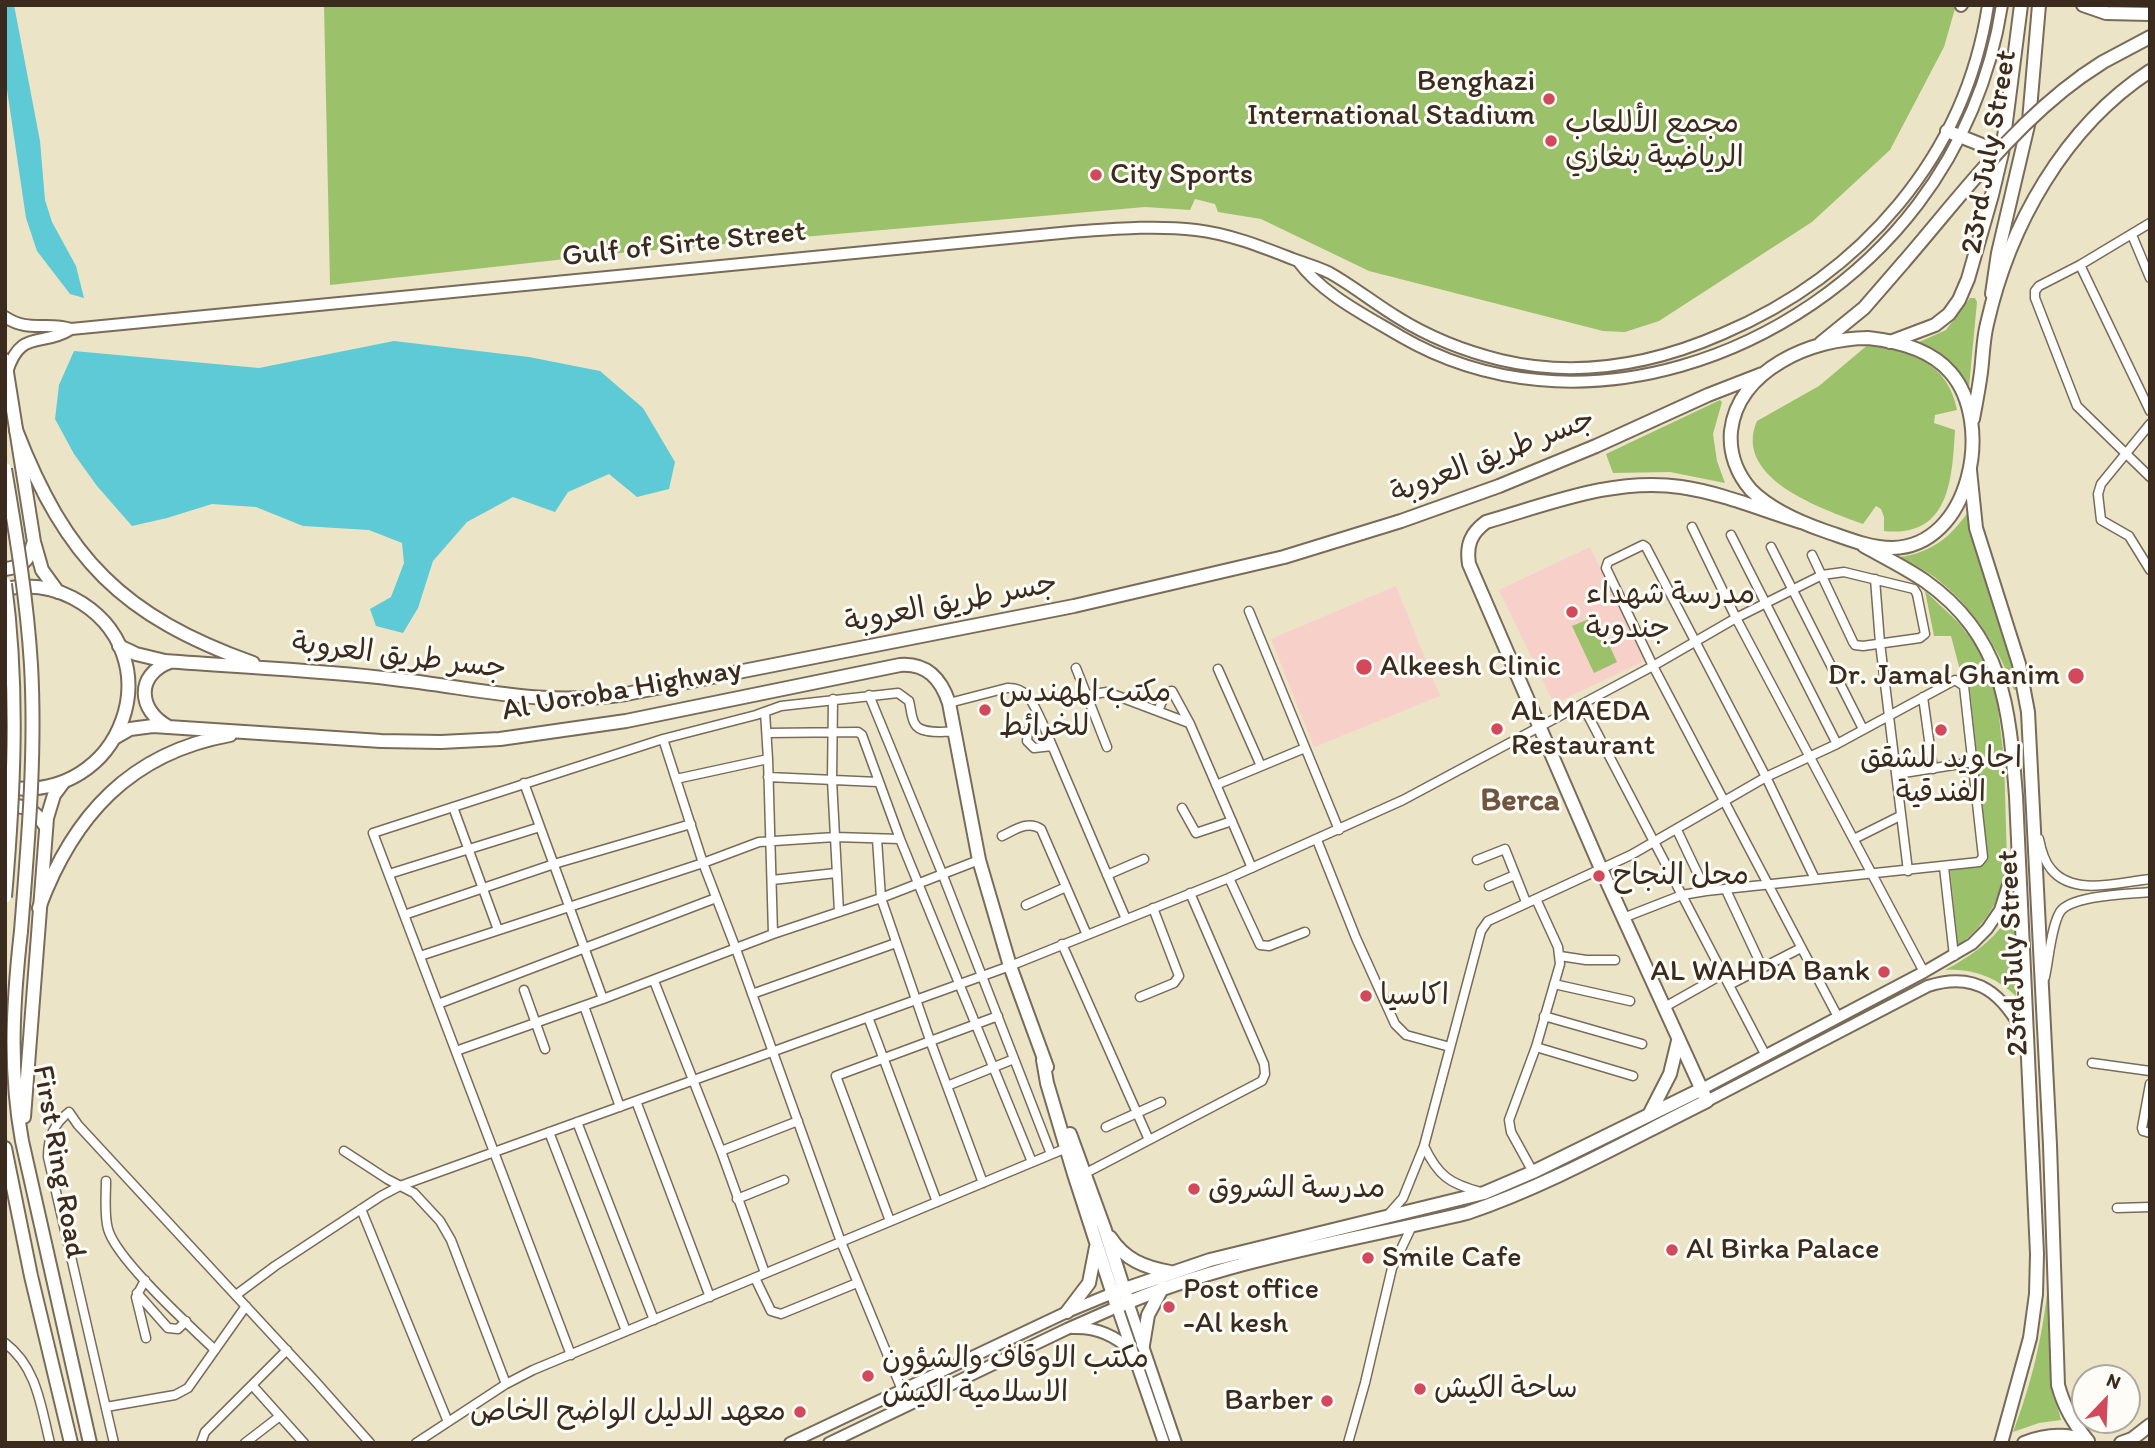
<!DOCTYPE html>
<html>
<head>
<meta charset="utf-8">
<style>
  body { margin:0 }
  #map { position:relative; width:2155px; height:1448px; overflow:hidden; background:#ece4c6; font-family:Itim,sans-serif }
  canvas { display:block }
  .frame { position:absolute; inset:0; border:7px solid #3b2a1e; pointer-events:none }
  .north { position:absolute; left:2071px; top:1364px; width:70px; height:70px; box-sizing:border-box; background:#fdfcf7; border:2px solid #afa8a0; border-radius:50%; rotate:23deg; font-size:19px; font-weight:700; line-height:28px; text-align:center; color:#3b2a1e }
  .north::after { content:''; display:block; margin:auto; width:24px; height:32px; background:#d1495b; clip-path:polygon(50% 0,100% 100%,50% 72%,0 100%) }
</style>
</head>
<body>
<div id="map">
<canvas width="2155" height="1448"></canvas>
<div class="frame"></div>
<div class="north">N</div>
</div>
<script>
const ctx = document.querySelector('canvas').getContext('2d');
ctx.lineJoin = 'round';
function paint(path, color) { ctx.fillStyle = color; ctx.fill(path, 'evenodd'); }
function strokePath(path, color, width, dash) { ctx.strokeStyle = color; ctx.lineWidth = width; ctx.lineCap = dash ? 'butt' : 'round'; ctx.setLineDash(dash || []); ctx.stroke(path); }
function write(font, color, halo, rows, align = 'center') {
  ctx.font = font + ' Itim,"Playpen Sans Arabic",sans-serif'; ctx.lineWidth = 6; ctx.setLineDash([]); ctx.textBaseline = 'middle'; ctx.strokeStyle = halo; ctx.fillStyle = color; for (const [text, x, y, turn = 0] of rows) {
    ctx.save(); ctx.translate(x, y); ctx.rotate((+turn || 0) * Math.PI / 180); ctx.textAlign = isNaN(turn) ? turn : align; if (halo) ctx.strokeText(text, 0, 0); ctx.fillText(text, 0, 0); ctx.restore();
  }
}
paint(new Path2D(`
  M1590,547L1644,661L1554,704L1499,590Z
  M1396,586L1440,696L1314,747L1271,639Z`), '#f7d0ca');
paint(new Path2D(`
  M324,5H1956L1944,47L1890,150L1812,222L1659,321L1625,332L1603,331L1369,271L1261,219L1218,212L1215,204L1195,199L1190,210L1145,207L620,253L330,285Z
  M1970,298H1975L1977,302L1969,387C1955,363 1944,354 1919,342L1946,330Z
  M1870,343C1912,352 1948,363 1957,410L1935,415L1934,423L1955,430C1952,479 1950,538 1884,531V517L1881,509L1876,506L1863,524C1823,509 1732,479 1757,421L1819,386Z
  M1720,400L1722,402L1713,434L1717,461L1725,483L1670,472L1613,473L1606,454Z
  M1969,511L1972,535L2019,689L2014,690C1998,646 1971,604 1933,576C1923,569 1911,563 1900,557C1933,552 1950,537 1969,511Z
  M1925,591L1958,622L1978,648L1995,683L2004,759L2007,862C2003,898 1986,924 1958,946L1950,869L1975,866L1988,860L1969,680L1961,674L1951,636H1934Z
  M1596,616L1617,662L1594,673L1572,626Z
  M2015,905L2016,996C1996,977 1972,968 1945,970C1975,954 1999,937 2015,905Z
  M2048,1286L2052,1387L2061,1420L2039,1423L2013,1432C2032,1382 2042,1339 2048,1286Z`), '#9cc16b');
paint(new Path2D(`
  M5,5H14L40,141L45,200L52,222L76,266L84,298L70,294L37,251L26,218L5,76Z
  M394,341L529,357L600,371L643,408L675,462L669,489L637,497L609,474L568,492L555,512L513,497L467,522L433,561L418,608L403,633L376,626L370,609L391,597L404,563L402,543L369,530L303,526L256,507L212,504L167,518L132,526L97,486L74,454L55,419L59,385L74,351L259,368Z`), '#5dcad5');
const minor = new Path2D(`
  M2150,223L2080,265L2039,286L2035,291V298L2077,406L2150,477
  M2132,235L2150,278
  M2080,265L2150,411
  M2150,424L2101,484L2098,494L2101,520L2129,536L2150,570
  M1692,527L1736,618L1924,972
  M1731,535L1837,744
  M1771,547L1863,729
  M1875,579L1880,643L1908,871
  M1249,611L1339,830
  M1076,668L1107,747
  M1218,669L1261,766
  M869,695L942,873L1051,1154
  M1087,695L1107,692L1189,723
  M1923,697L1933,769
  M833,699L832,780L839,912
  M949,703L1007,688C1029,687 1034,706 1042,722L1126,919
  M1582,704L1766,1056
  M1158,711L1166,692L1172,691L1190,724L1252,868
  M765,712L768,759L773,934
  M1042,722L1028,731L1027,741L1034,748L1052,746
  M767,733L858,732L862,735L900,839L1032,1162
  M663,739L703,863L736,949L841,1242L902,1390
  M1897,774L1973,762
  M768,777L878,782
  M676,779L768,759
  M524,783L603,999
  M1216,785L1305,748
  M453,807L498,930
  M1182,808L1196,833L1232,821
  M1677,830L1706,891
  M1002,836C1015,830 1028,820 1041,829L1087,935
  M877,839L881,898L931,1043L983,1183
  M1854,839L1900,816
  M2039,839C2041,849 2044,861 2051,869C2073,897 2120,882 2150,879
  M1317,840L1356,938L1395,1024L1406,1035L1450,1047
  M1477,860L1505,849L1526,902
  M1944,867L1954,956
  M389,874L540,827
  M1107,875L1144,859
  M1229,878L1260,945L1269,946L1305,932
  M1815,879L1766,777L1646,547L1643,545L1608,562L1606,568L1653,666L1838,1017
  M772,880L836,873
  M1489,886L1515,875
  M1726,890L1762,967
  M1026,905L1066,887
  M404,915L554,864L691,824
  M1062,944L1149,1140
  M420,956L703,863L759,842L835,837L900,839
  M1560,956L1586,960H1615
  M2045,977C2049,959 2051,927 2060,912C2071,895 2129,894 2150,892
  M654,981L721,1151L765,1273
  M1554,984L1630,1001
  M1729,985L1801,948
  M524,990L545,1049
  M752,994L896,943
  M1140,997L1174,983L1179,976L1153,908
  M438,1004L716,898
  M584,1006L620,1107
  M1663,1008L1723,974
  M1544,1016L1642,1044
  M868,1017L937,1202
  M1536,1047L1633,1076
  M456,1051L603,999L773,934L881,898L979,860
  M2092,1063L2150,1071
  M2150,1084L2142,1128L2143,1131L2150,1133
  M947,1086L1014,1059
  M636,1101L710,1297
  M577,1122L654,1320
  M1106,1127L1161,1102
  M549,1132L626,1331
  M1424,1146C1438,1176 1450,1184 1481,1192
  M344,1151L387,1179L414,1193L440,1221L451,1240L506,1384
  M721,1151L798,1121
  M1533,1172L1511,1132L1509,1120L1536,1047L1560,964L1558,947L1536,899
  M1084,1174L1262,1081L1265,1074L1264,1064L1190,893
  M106,1181C106,1196 104,1215 108,1229C116,1259 190,1326 215,1350
  M737,1199L784,1180
  M2117,1208L2150,1207
  M361,1209L448,1422
  M1388,1215L1403,1198L1424,1146L1481,931L1488,921L1631,855L1766,777L1837,744L1955,680L1964,686L1983,857L1979,862L1706,891L1682,895L1623,918
  M890,1221L836,1076L998,1016
  M755,1278L771,1311L781,1314L857,1283
  M145,1280L136,1297L146,1338
  M137,1293L168,1328L178,1329L186,1321
  M236,1295L275,1266L381,1196L400,1186L1010,966L1229,878L1403,800L1653,666L1736,618L1822,575L1844,572L1914,589L1917,594L1925,634L1920,638L1863,646L1855,645L1853,642L1812,555
  M5,1343C37,1367 41,1407 50,1443
  M571,1355L373,833L663,739L756,715L781,706L898,693L909,701C911,708 911,718 915,724C921,735 944,731 954,732
  M252,1385L304,1443
  M106,1407L175,1395L188,1388L246,1306
  M114,1443L48,1157C48,1137 54,1124 69,1112L78,1125L315,1381L370,1443
  M201,1443L205,1432L287,1350
  M245,1443L280,1416
  M416,1443L506,1384L533,1370L1069,1147
  M1348,1443L1365,1383L1392,1268L1412,1226`);
const secondary = new Path2D(`
  M1961,6L1962,5
  M1298,261C1322,294 1365,315 1400,336C1575,438 1801,358 1918,204C1962,146 1991,77 2002,5
  M5,317C29,333 47,321 71,329L1071,232C1113,229 1154,225 1196,230C1230,234 1262,247 1293,259C1306,264 1318,267 1330,273C1353,286 1374,303 1397,317C1429,337 1464,351 1501,360C1577,378 1651,365 1722,334C1861,275 1965,157 1988,5
  M7,372C21,328 41,348 71,329
  M1702,1089L1924,972L1972,944L1987,929L2000,910L2017,857
  M1707,1101L1928,986C1978,970 2004,995 2026,1038
  M1128,1302L1176,1443
  M1073,1328C1096,1327 1115,1335 1131,1351
  M790,1443L1067,1312L1113,1293
  M829,1443L1067,1329L1117,1307L1164,1443`);
const primary = new Path2D(`
  M1947,131L2002,153
  M1992,294L1998,253L2029,121L2039,5
  M1890,342L1935,325L1949,314L1959,300L1968,279L1992,195L2002,153L2021,5
  M5,360L34,542L42,570L58,592
  M1970,470L1976,528L2019,664L2028,712L2050,1145L2058,1385C2064,1407 2073,1422 2087,1440
  M1864,546C1884,557 1906,568 1925,581C2004,637 2009,707 2016,796L2037,1254L2036,1294L2030,1338L2001,1443
  M5,569C22,567 29,561 33,544
  M5,589C28,584 52,587 73,598C177,653 123,806 5,787
  M5,808C25,802 36,812 46,827
  M21,931C13,1002 9,1070 22,1141L90,1443
  M24,1117L47,818L54,795L63,783
  M5,1148L31,1276L71,1443
  M2024,1443C2046,1434 2066,1433 2088,1441
  M2121,1443L2132,1439L2150,1425`);
const trunk = new Path2D(`
  M2083,5L2106,13L2150,14
  M2082,76L2103,62L2150,37
  M1868,338C1897,341 1930,349 1950,372C1995,422 1971,547 1892,548C1869,548 1846,538 1825,531C1799,522 1771,510 1751,490C1737,474 1729,453 1731,431C1738,369 1813,338 1868,338Z
  M1821,343L1864,308L1903,263
  M1973,419C1976,403 1979,388 1981,372C1983,356 1983,340 1987,324C2009,226 2064,127 2150,71
  M16,430C66,559 122,616 253,663
  M119,646L136,654L165,661C241,667 318,670 394,679C476,688 541,707 626,694L1074,606L1284,557L1401,521L1499,486L1596,446L1708,395L1762,374
  M169,727C138,711 135,675 170,662
  M116,737L130,729L153,726L381,741L441,742L500,739L626,721L900,665C927,663 941,679 949,703L979,860L1010,966L1047,1067
  M39,908C73,816 130,753 230,735
  M1043,1060L1047,1083L1074,1174L1117,1307C1228,1259 1350,1241 1467,1213C1550,1185 1628,1140 1707,1101L1602,871L1469,564C1466,545 1471,533 1486,522C1549,504 1615,477 1681,487C1722,493 1762,510 1801,522
  M1649,1115L1670,1074L1678,1041
  M1070,1134L1105,1230L1128,1302
  M1110,1237C1125,1260 1144,1267 1170,1272
  M1116,1292L1210,1260L1484,1193L1533,1172L1702,1089
  M1067,1312L1089,1283L1096,1247
  M1143,1345L1148,1315L1163,1287`);
strokePath(minor, '#796b59', 11);
strokePath(secondary, '#796b59', 14);
strokePath(primary, '#796b59', 16);
strokePath(trunk, '#796b59', 16);
strokePath(minor, '#fff', 8);
strokePath(secondary, '#fff', 10);
strokePath(primary, '#fff', 12);
strokePath(trunk, '#fff', 12);
const primaryBridge = new Path2D(`
  M5,469C16,534 27,599 31,665C36,754 28,842 21,931
  M5,584C19,688 14,792 5,897`);
const trunkBridge = new Path2D(`
  M1903,263C1960,197 2011,127 2082,76`);
strokePath(primaryBridge, '#796b59', 16, []);
strokePath(trunkBridge, '#796b59', 16, []);
strokePath(primaryBridge, '#fff', 12);
strokePath(trunkBridge, '#fff', 12);
for (const [x, y, r, color] of [
  [1549,99,7,"#d1495b"],
  [1551,141,7,"#d1495b"],
  [1096,175,7,"#d1495b"],
  [1572,612,7,"#d1495b"],
  [1364,667,9,"#d1495b"],
  [2076,676,9,"#d1495b"],
  [985,710,7,"#d1495b"],
  [1497,729,7,"#d1495b"],
  [1941,730,7,"#d1495b"],
  [1599,876,7,"#d1495b"],
  [1884,972,7,"#d1495b"],
  [1366,996,7,"#d1495b"],
  [1194,1189,7,"#d1495b"],
  [1672,1250,7,"#d1495b"],
  [1368,1258,7,"#d1495b"],
  [1169,1307,7,"#d1495b"],
  [868,1376,7,"#d1495b"],
  [1420,1389,7,"#d1495b"],
  [1327,1401,7,"#d1495b"],
  [800,1412,7,"#d1495b"]
]) { const dot = new Path2D(); dot.arc(x, y, r, 0, 2 * Math.PI); ctx.fillStyle = color; ctx.fill(dot); strokePath(dot, '#fdfcf7', 2.5); }
write('30px', '#3b2a1e', '#fdfcf7', [
  ["Benghazi",1535,82,"right"],
  ["International Stadium",1535,116,"right"],
  ["مجمع الأللعاب",1565,124],
  ["الرياضية بنغازي",1565,158],
  ["City Sports",1110,175],
  ["مدرسة شهداء",1586,595],
  ["جندوبة",1586,629],
  ["Alkeesh Clinic",1380,667],
  ["Dr. Jamal Ghanim",2060,676,"right"],
  ["مكتب المهندس",999,693],
  ["للخرائط",999,727],
  ["AL MAEDA",1511,712],
  ["Restaurant",1511,746],
  ["اجاويد للشقق",1941,759,"center"],
  ["الفندقية",1941,793,"center"],
  ["محل النجاح",1613,876],
  ["AL WAHDA Bank",1870,972,"right"],
  ["اكاسيا",1380,996],
  ["مدرسة الشروق",1208,1189],
  ["Al Birka Palace",1686,1250],
  ["Smile Cafe",1382,1258],
  ["Post office",1183,1290],
  ["-Al kesh",1183,1324],
  ["مكتب الاوقاف والشؤون",882,1359],
  ["الاسلامية الكيش",882,1393],
  ["ساحة الكيش",1434,1389],
  ["Barber",1313,1401,"right"],
  ["معهد الدليل الواضح الخاص",786,1412,"right"]
], 'left');
write('30px', '#3b2a1e', '#fdfcf7', [
  ["23rd July Street",1990,152,-80],
  ["Gulf of Sirte Street",684,245,-6],
  ["جسر طريق العروبة",1493,457,-21],
  ["جسر طريق العروبة",951,604,-11],
  ["جسر طريق العروبة",399,657,7],
  ["Al Uoroba Highway",622,691,-10],
  ["23rd July Street",2014,953,-93],
  ["First Ring Road",58,1162,80]
]);
write('bold 32px', '#725540', '#fdfcf7', [
  ["Berca",1520,802]
]);
</script>
</body>
</html>
